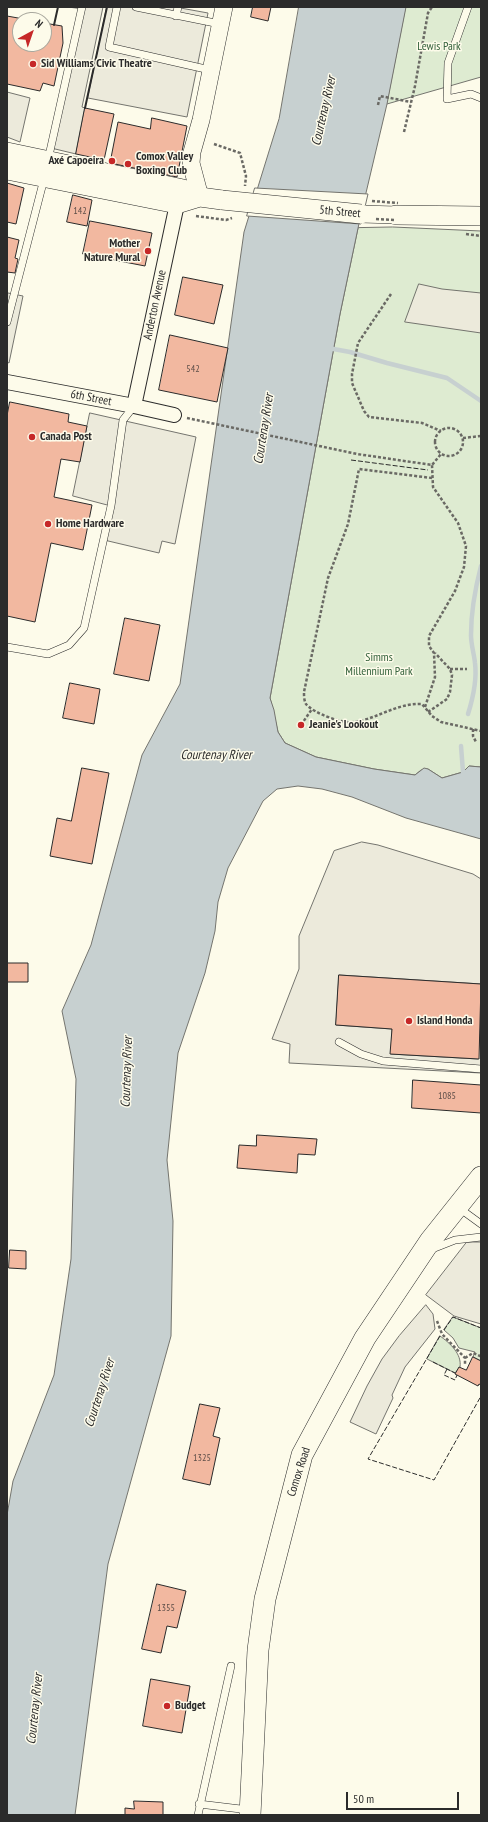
<!DOCTYPE html>
<html>
<head>
<meta charset="utf-8">
<style>
  body { margin:0 }
  #map { position:relative; width:488px; height:1822px; overflow:hidden; background:#fdfbea; font-family:"PT Sans Narrow",sans-serif }
  canvas { display:block }
  .frame { position:absolute; inset:0; border:8px solid #2b2b2b; pointer-events:none }
  .north { position:absolute; left:12px; top:12px; width:40px; height:40px; box-sizing:border-box; background:#fdfbea; border:1px solid #a9a89e; border-radius:50%; rotate:40deg; font-size:11px; font-weight:700; line-height:16px; text-align:center; color:#2b2b2b }
  .north::after { content:''; display:block; margin:auto; width:14px; height:18px; background:#c62828; clip-path:polygon(50% 0,100% 100%,50% 72%,0 100%) }
  .scale { position:absolute; left:346px; top:1792px; width:113px; height:18px; box-sizing:border-box; border:2px solid #2b2b2b; border-top:0; padding-left:5px; font-size:12px; line-height:14px; white-space:nowrap; color:#2b2b2b; -webkit-text-stroke:3px #fdfbea; paint-order:stroke }
</style>
</head>
<body>
<div id="map">
<canvas width="488" height="1822"></canvas>
<div class="frame"></div>
<div class="north">N</div>
<div class="scale">50 m</div>
</div>
<script>
const ctx = document.querySelector('canvas').getContext('2d');
ctx.lineJoin = 'round';
function paint(path, color) { ctx.fillStyle = color; ctx.fill(path, 'evenodd'); }
function strokePath(path, color, width, dash) { ctx.strokeStyle = color; ctx.lineWidth = width; ctx.lineCap = dash ? 'butt' : 'round'; ctx.setLineDash(dash || []); ctx.stroke(path); }
function write(font, color, halo, rows, align = 'center') {
  ctx.font = font + ' "PT Sans Narrow",sans-serif'; ctx.lineWidth = 3; ctx.setLineDash([]); ctx.textBaseline = 'middle'; ctx.strokeStyle = halo; ctx.fillStyle = color; for (const [text, x, y, turn = 0] of rows) {
    ctx.save(); ctx.translate(x, y); ctx.rotate((+turn || 0) * Math.PI / 180); ctx.textAlign = isNaN(turn) ? turn : align; if (halo) ctx.strokeText(text, 0, 0); ctx.fillText(text, 0, 0); ctx.restore();
  }
}
const green = new Path2D(`
  M406,7H481V77L387,104Z
  M393,227L481,231V767L469,766L463,772L442,778L428,769L421,770L415,775L374,769L316,757L285,743L278,732L270,698L340,314L358,228Z
  M453,1317L481,1328V1361L473,1357L475,1352L459,1348L453,1338L444,1330Z
  M440,1336C450,1343 462,1354 460,1367L455,1373L427,1359Z`);
paint(green, '#deebd1');
strokePath(green, '#74746e', 1);
const parking = new Path2D(`
  M68,7H103L82,107L85,108L76,154L51,148L81,9Z
  M107,7H175L208,13L187,117L88,98Z
  M7,92L30,98L20,142L7,137Z
  M419,284L442,289L481,293V333L405,322Z
  M8,293L23,296L9,363L7,362Z
  M90,413L196,437L175,544L162,541L159,553L104,540L111,506L73,496Z
  M362,842L378,845L473,874L481,879V984L339,975L336,1025L392,1029L391,1054L478,1059L481,1016V1073L289,1063L290,1044L272,1039L299,969V936L334,851Z
  M467,1242H481V1324L454,1316L426,1295Z
  M426,1305L433,1314L435,1329L405,1367L392,1395L393,1398L376,1434L350,1422L367,1386L382,1359L399,1336Z`);
paint(parking, '#eceadb');
strokePath(parking, '#74746e', 1);
const water = new Path2D(`
  M299,7H406L387,104L361,214L340,314L270,698L274,710L278,732L285,743L316,757L374,769L415,775L424,768L428,769L442,778L463,772L469,766L481,767V839L406,818L352,797L322,789L298,786L277,789L263,801L228,868L218,902L215,931L205,973L178,1053L167,1160L173,1221L171,1336L108,1564L75,1815H7V1515L13,1481L54,1375L71,1259L76,1079L62,1011L91,945L142,755L180,684L244,232L279,119Z`);
paint(water, '#c7d0d0');
strokePath(water, '#74746e', 1);
const pier = new Path2D(`
  M255,188L368,194L361,224L247,216Z`);
paint(pier, '#fdfbea');
strokePath(pier, '#74746e', 1);
strokePath(new Path2D(`
  M328,348L350,352L387,363L447,378L481,401
  M468,714C473,698 477,679 475,663C474,653 471,645 471,635C471,611 475,589 481,566
  M461,746L463,772`), '#c7d0d0', 4.5);
const building = new Path2D(`
  M253,7H271L268,21L251,17Z
  M7,16L29,20H20V44H44V23L62,26L63,43L54,86L43,83L40,91L7,84Z
  M85,108L114,114L104,160L76,154Z
  M152,118L187,126L177,177L110,163L118,122L150,129Z
  M7,183L24,188L16,224L7,222Z
  M73,195L92,200L87,226L67,222Z
  M90,221L152,233L145,266L83,254Z
  M7,237L19,240L15,258L18,259L15,273L7,272Z
  M183,277L223,285L214,324L175,315Z
  M170,335L228,348L217,402L159,390Z
  M10,402L69,414L68,422L87,426L80,462L61,459L54,497L92,505L83,550L51,543L35,622L7,616V416Z
  M125,618L160,625L149,681L114,674Z
  M70,683L100,689L94,724L63,718Z
  M82,768L109,773L92,864L50,856L57,818L71,821Z
  M7,963H28V982H7Z
  M339,975L481,984L479,1059L390,1054L392,1029L336,1025Z
  M413,1080L481,1085V1113L412,1108Z
  M257,1135L317,1139L315,1155L298,1154L297,1173L237,1168L239,1145L256,1146Z
  M10,1250L26,1251V1269L9,1268Z
  M473,1357L481,1361V1385L479,1384L478,1386L455,1374L459,1367L466,1370Z
  M200,1404L220,1408L213,1436L220,1438L210,1485L183,1479Z
  M157,1584L186,1591L177,1628L167,1626L161,1653L142,1649Z
  M151,1679L190,1686L182,1733L143,1726Z
  M134,1801L163,1802V1815H125V1808L134,1809Z`);
paint(building, '#f2b8a0');
strokePath(building, '#2b2b2b', 1);
const service = new Path2D(`
  M117,7L109,47L210,70
  M136,7L220,24
  M468,7L448,63L447,99L471,94L481,98
  M176,16L178,7
  M48,160L82,7
  M7,322L44,179
  M7,647L48,654L69,645L84,628L111,506L123,420L134,406
  M339,1042L361,1054L383,1061L481,1069
  M459,1208L481,1224
  M432,1249L455,1240L481,1237
  M199,1804L249,1810
  M198,1815L231,1666`);
const minor = new Path2D(`
  M7,382L134,406L174,415
  M134,406L177,204`);
const tertiary = new Path2D(`
  M200,197L191,163L192,152L201,120L224,7
  M361,214L396,215`);
const secondary = new Path2D(`
  M7,152L183,189L200,197L222,200
  M7,170L177,204L200,197
  M396,215L481,216`);
const primary = new Path2D(`
  M250,1815L258,1650L265,1599L302,1455L365,1338L430,1241L481,1177`);
strokePath(service, '#2b2b2b', 8);
strokePath(minor, '#2b2b2b', 16);
strokePath(tertiary, '#2b2b2b', 18);
strokePath(secondary, '#2b2b2b', 20);
strokePath(primary, '#2b2b2b', 22);
strokePath(new Path2D(`
  M378,105L380,96L411,102
  M404,132L415,86L428,13L432,7
  M214,144L240,153L246,176L245,186
  M196,216L226,220L232,218
  M466,234L481,236
  M391,294L358,343L352,374V383L364,411L369,417L422,423L441,431
  M187,418L357,454L432,465L441,454
  M435 442a14 14 0 1 1 28 0a14 14 0 1 1-28 0Z
  M463,438L481,436
  M432,478L359,469L348,524L328,578L304,692C304,695 304,701 306,704C313,713 342,724 354,722C377,719 396,703 422,704L432,716L441,722L481,731
  M450,669H467
  M425,707L435,677L434,653L429,646V636L455,591L464,567L466,546L458,523L433,487L432,465
  M428,712L447,699L450,692L452,675L450,669L435,653
  M301,725L312,709
  M473,729V736L476,742
  M437,1321L442,1334L465,1358V1365
  M465,1358L473,1353L480,1356L481,1354`), '#6a6964', 2.5, [3, 2]);
strokePath(service, '#fdfbea', 7);
strokePath(minor, '#fdfbea', 14);
strokePath(tertiary, '#fdfbea', 17);
strokePath(secondary, '#fdfbea', 19);
strokePath(primary, '#fdfbea', 21);
const secondaryBridge = new Path2D(`
  M222,200L361,214`);
strokePath(secondaryBridge, '#2b2b2b', 20, []);
strokePath(new Path2D(`
  M372,201L398,203
  M376,219L395,220`), '#6a6964', 2.5, [3, 2]);
strokePath(secondaryBridge, '#fdfbea', 19);
strokePath(new Path2D(`
  M351,460L428,470
  M444,1330L453,1317L481,1328
  M440,1336L368,1459L434,1480L481,1396
  M433,1362L455,1373
  M447,1369L444,1375L455,1380L457,1375`), '#2b2b2b', 1, [5, 2]);
strokePath(new Path2D(`
  M54,25L58,7
  M85,108L107,7`), '#2b2b2b', 2);
for (const [x, y, r, color] of [
  [33,64,4,"#c62828"],
  [112,161,4,"#c62828"],
  [128,164,4,"#c62828"],
  [148,251,4,"#c62828"],
  [32,437,4,"#c62828"],
  [48,524,4,"#c62828"],
  [301,725,4,"#c62828"],
  [409,1021,4,"#c62828"],
  [167,1706,4,"#c62828"]
]) { const dot = new Path2D(); dot.arc(x, y, r, 0, 2 * Math.PI); ctx.fillStyle = color; ctx.fill(dot); strokePath(dot, '#fdfbea', 1.5); }
write('10px', '#5d4e48', null, [
  ["142",80,211],
  ["542",193,369],
  ["1085",447,1096],
  ["1325",202,1458],
  ["1355",166,1608]
]);
write('12px', '#34623c', '#fdfbea', [
  ["Lewis Park",439,47],
  ["Simms",379,658],
  ["Millennium Park",379,672]
]);
write('bold 12px', '#2b2b2b', '#fdfbea', [
  ["Sid Williams Civic Theatre",41,64],
  ["Comox Valley",136,157],
  ["Boxing Club",136,171],
  ["Axé Capoeira",104,161,"right"],
  ["Mother",140,244,"right"],
  ["Nature Mural",140,258,"right"],
  ["Canada Post",40,437],
  ["Home Hardware",56,524],
  ["Jeanie's Lookout",309,725],
  ["Island Honda",417,1021],
  ["Budget",175,1706]
], 'left');
write('12px', '#2b2b2b', '#fdfbea', [
  ["5th Street",340,212,5],
  ["Anderton Avenue",155,305,-78],
  ["6th Street",91,398,11],
  ["Comox Road",299,1472,-72]
]);
write('italic 13px', '#2b2b2b', '#fdfbea', [
  ["Courtenay River",324,111,-77],
  ["Courtenay River",264,429,-81],
  ["Courtenay River",216,755],
  ["Courtenay River",127,1072,-88],
  ["Courtenay River",100,1393,-72],
  ["Courtenay River",35,1709,-84]
]);
</script>
</body>
</html>
